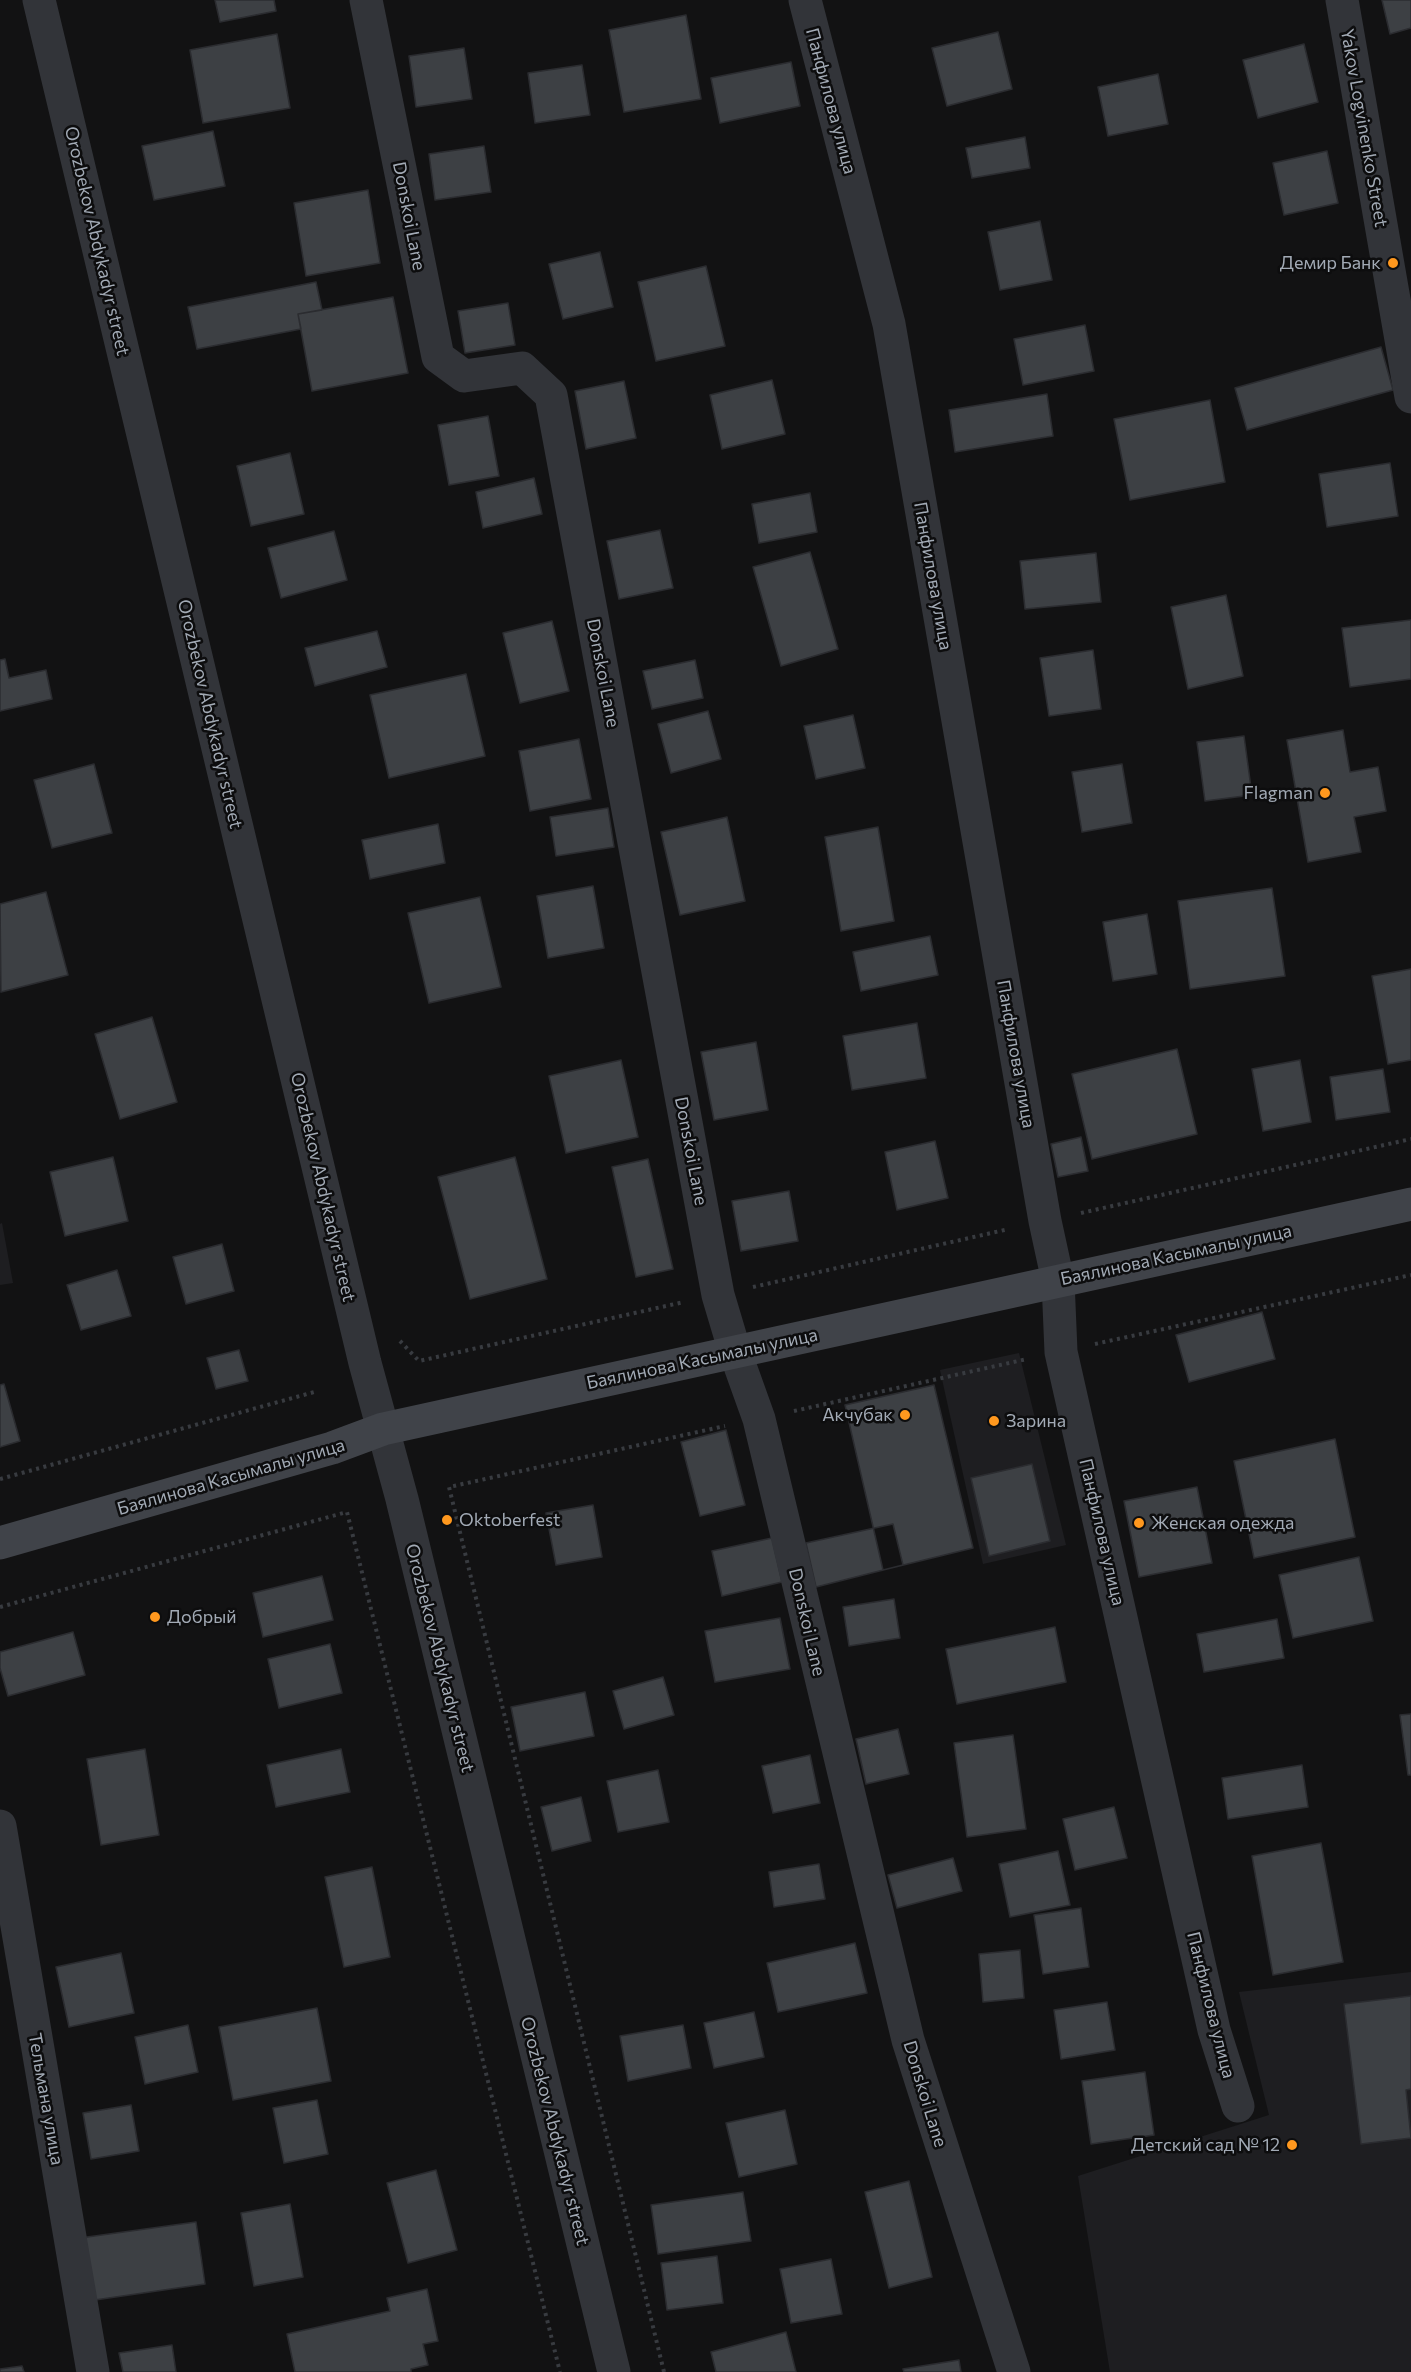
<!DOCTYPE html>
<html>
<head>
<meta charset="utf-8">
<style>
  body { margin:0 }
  canvas { display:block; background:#121213 }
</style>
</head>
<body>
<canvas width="1411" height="2372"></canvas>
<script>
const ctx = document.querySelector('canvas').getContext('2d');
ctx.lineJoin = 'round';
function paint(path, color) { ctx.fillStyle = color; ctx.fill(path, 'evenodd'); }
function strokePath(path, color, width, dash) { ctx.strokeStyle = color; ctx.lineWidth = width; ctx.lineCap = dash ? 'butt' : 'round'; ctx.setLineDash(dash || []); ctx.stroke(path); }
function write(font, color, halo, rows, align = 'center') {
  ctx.font = font + ' Commissioner,sans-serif'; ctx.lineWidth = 5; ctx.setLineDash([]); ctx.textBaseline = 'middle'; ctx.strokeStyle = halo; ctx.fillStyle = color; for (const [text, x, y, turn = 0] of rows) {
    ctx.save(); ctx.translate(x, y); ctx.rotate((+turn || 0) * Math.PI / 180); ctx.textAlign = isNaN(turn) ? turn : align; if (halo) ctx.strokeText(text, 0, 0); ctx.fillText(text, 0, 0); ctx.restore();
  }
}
paint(new Path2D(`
  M2,1223L13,1283L0,1285V1224Z
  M1019,1353L1066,1545L983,1564L940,1370Z
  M1411,1972V2372H1110L1078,2176L1269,2115L1239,1992Z`), '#1e1e21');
const building = new Path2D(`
  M215,0H274L276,11L220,22Z
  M1382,0H1411V28L1390,34Z
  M686,15L701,99L624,112L609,30Z
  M998,32L1012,89L947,106L932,48Z
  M277,34L290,108L203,123L190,50Z
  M1304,44L1318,102L1258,118L1243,60Z
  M464,48L472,99L416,107L409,56Z
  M791,62L800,106L720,123L711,78Z
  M582,65L590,115L535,123L528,73Z
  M1158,74L1168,124L1108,136L1098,87Z
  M213,131L225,186L154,200L142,146Z
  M1025,137L1030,168L972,178L966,148Z
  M484,146L491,192L435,200L429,154Z
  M1327,151L1338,203L1284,215L1273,163Z
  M368,190L380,263L306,276L294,203Z
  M1040,221L1052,280L1000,290L988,232Z
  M600,252L613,307L563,319L549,264Z
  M706,266L725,346L656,361L638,282Z
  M316,282L322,310L298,314L301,329L197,349L188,307Z
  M393,297L408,373L312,391L298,314Z
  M508,303L515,345L465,353L458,311Z
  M1085,325L1094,371L1023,385L1014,339Z
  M1381,347L1393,390L1247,430L1235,388Z
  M772,380L785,434L722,449L710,395Z
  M624,381L636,438L586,449L575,391Z
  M1047,394L1053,436L955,452L949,410Z
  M1210,400L1225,482L1130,500L1114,419Z
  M488,416L499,476L449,485L438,425Z
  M290,453L304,514L251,526L237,466Z
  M1390,463L1398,516L1327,527L1319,474Z
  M534,478L542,514L483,528L476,492Z
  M810,493L817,532L759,543L752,504Z
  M660,530L673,588L619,599L607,541Z
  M334,531L347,580L281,598L268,548Z
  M810,552L838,649L781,666L753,567Z
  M1096,553L1101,602L1025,609L1020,561Z
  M1226,595L1243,676L1188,689L1171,607Z
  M1411,620V679L1350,687L1342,628Z
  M552,621L569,691L520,703L503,633Z
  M377,631L387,667L315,686L305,648Z
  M1093,650L1101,709L1049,716L1040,658Z
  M5,659L9,678L46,670L52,699L0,711V660Z
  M695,660L703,698L652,709L643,671Z
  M466,674L485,756L389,778L370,695Z
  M708,711L721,759L671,773L658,724Z
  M853,715L865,768L816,779L804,726Z
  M1343,730L1350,772L1378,767L1386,811L1354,817L1361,852L1308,862L1287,740Z
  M1244,736L1252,795L1205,801L1197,742Z
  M579,739L591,799L530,811L519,751Z
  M94,764L112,833L52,848L34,780Z
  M1122,764L1132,823L1082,832L1072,772Z
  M608,808L614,847L556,856L550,817Z
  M727,817L745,901L680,915L661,832Z
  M438,824L445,863L370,879L362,840Z
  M878,827L894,921L841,931L825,837Z
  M593,886L604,948L548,958L537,896Z
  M1272,888L1285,976L1190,989L1178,901Z
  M46,892L68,975L1,992L0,904Z
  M480,897L501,987L429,1003L408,913Z
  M1147,914L1157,974L1113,981L1103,922Z
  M930,936L938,975L861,991L853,952Z
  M1411,969V1060L1388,1064L1372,976Z
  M152,1017L177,1102L120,1119L95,1034Z
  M917,1023L926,1078L852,1090L843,1036Z
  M756,1042L768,1110L714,1120L701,1052Z
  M1177,1049L1197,1134L1092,1159L1072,1074Z
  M621,1060L638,1137L566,1153L549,1076Z
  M1300,1060L1311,1122L1263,1131L1252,1069Z
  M1383,1069L1390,1112L1336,1120L1330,1077Z
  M1081,1137L1088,1171L1058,1177L1051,1144Z
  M935,1141L948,1198L897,1210L885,1152Z
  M113,1157L128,1221L65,1236L50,1172Z
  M515,1157L547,1279L470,1299L438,1177Z
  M648,1159L673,1269L636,1277L612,1167Z
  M789,1191L798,1241L741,1251L732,1201Z
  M222,1244L234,1291L186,1304L173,1257Z
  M117,1270L131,1316L81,1330L67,1285Z
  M1262,1312L1275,1359L1189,1382L1176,1335Z
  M239,1350L248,1381L216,1389L207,1358Z
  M4,1384L20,1441L0,1447V1385Z
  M934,1385L973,1548L883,1570L845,1405Z
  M726,1430L745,1505L700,1516L681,1442Z
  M1335,1439L1355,1537L1254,1558L1234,1461Z
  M1032,1464L1050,1541L989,1556L971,1478Z
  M1197,1487L1212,1563L1139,1577L1124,1501Z
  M593,1505L602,1557L556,1565L546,1513Z
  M893,1524L903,1565L816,1587L806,1543Z
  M772,1538L782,1582L722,1596L712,1551Z
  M1359,1557L1373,1621L1293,1638L1279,1575Z
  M322,1576L333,1620L263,1637L253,1593Z
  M894,1599L900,1638L849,1646L843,1607Z
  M780,1618L790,1669L715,1682L705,1631Z
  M1277,1619L1284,1658L1204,1672L1197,1634Z
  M1055,1627L1066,1682L957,1704L946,1649Z
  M73,1632L85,1675L8,1696L0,1668V1652Z
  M330,1644L342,1693L279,1708L268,1659Z
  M663,1677L674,1715L624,1729L613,1691Z
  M585,1692L594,1736L520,1751L511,1707Z
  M1411,1714V1775H1408L1400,1715Z
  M898,1729L909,1774L866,1784L856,1739Z
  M1013,1735L1026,1829L967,1837L954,1743Z
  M145,1749L159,1835L101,1845L87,1759Z
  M341,1749L350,1792L276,1807L267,1765Z
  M810,1755L820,1803L773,1813L762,1766Z
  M1302,1765L1308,1807L1228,1819L1222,1778Z
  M658,1770L669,1822L618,1832L607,1781Z
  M581,1797L591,1841L552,1851L541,1807Z
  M1114,1807L1127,1858L1075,1870L1063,1819Z
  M1321,1843L1343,1962L1273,1975L1252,1856Z
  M1058,1851L1070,1905L1010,1917L999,1864Z
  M953,1858L962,1891L897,1908L888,1875Z
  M819,1864L825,1899L774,1907L769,1872Z
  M372,1867L390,1957L344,1967L325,1877Z
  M1081,1908L1089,1967L1043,1974L1034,1915Z
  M855,1943L867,1993L778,2012L767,1963Z
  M1020,1950L1024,1998L983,2002L979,1954Z
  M121,1953L134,2013L69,2027L56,1967Z
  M1411,1996V2089L1406,2090L1411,2138L1361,2144L1344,2004Z
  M1107,2002L1115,2050L1061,2059L1054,2010Z
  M317,2008L331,2081L233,2100L219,2027Z
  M754,2012L764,2057L714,2068L704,2023Z
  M188,2025L198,2072L145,2084L135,2037Z
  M683,2025L691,2068L628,2081L620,2036Z
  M1145,2072L1154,2135L1091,2144L1082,2081Z
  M317,2100L328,2154L284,2163L273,2108Z
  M131,2105L139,2151L91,2159L83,2113Z
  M785,2110L797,2164L739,2177L726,2123Z
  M436,2170L457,2250L408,2263L387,2183Z
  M909,2181L932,2277L889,2288L865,2192Z
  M743,2192L751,2241L658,2254L651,2205Z
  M290,2204L303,2277L254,2286L241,2213Z
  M196,2222L205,2284L88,2301L80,2238Z
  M717,2256L723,2303L667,2310L661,2263Z
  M831,2259L842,2314L791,2323L780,2269Z
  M427,2289L438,2341L423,2344L428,2365L411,2369V2372H295L287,2334L390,2311L387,2298Z
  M786,2332L796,2372H716L711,2352Z
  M172,2345L176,2372H123L119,2353Z
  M959,2360L961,2372H904L903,2369Z
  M22,2366L24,2372H0V2369Z`);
paint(building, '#3d4044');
strokePath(building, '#2b2c30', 1.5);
strokePath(new Path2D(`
  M1081,1213L1411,1139
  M753,1287L1009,1229
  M400,1341L419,1361L684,1302
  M1095,1344L1411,1275
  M794,1411L1027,1359
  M0,1479L318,1391
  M0,1607L347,1512L560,2372
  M664,2372L449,1487L725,1426`), '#383b40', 4, [3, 4.5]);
strokePath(new Path2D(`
  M366,0L438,357L464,376L522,368L551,395L718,1295L735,1352L759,1419L908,2040L1014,2372
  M805,0L889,324L1045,1221L1058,1281L1061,1352L1214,2030L1238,2106
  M1342,0L1411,397
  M0,1826L93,2372`), '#323439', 33);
strokePath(new Path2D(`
  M39,0L365,1363L402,1499L614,2372`), '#323439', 33);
strokePath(new Path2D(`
  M0,1543L332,1448L383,1429L1411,1204`), '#404349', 33);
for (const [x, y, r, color] of [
  [1393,263,6,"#ff981e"],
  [1325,793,6,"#ff981e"],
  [905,1415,6,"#ff981e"],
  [994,1421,6,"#ff981e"],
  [447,1520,6,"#ff981e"],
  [1139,1523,6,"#ff981e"],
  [155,1617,6,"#ff981e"],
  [1292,2145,6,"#ff981e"]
]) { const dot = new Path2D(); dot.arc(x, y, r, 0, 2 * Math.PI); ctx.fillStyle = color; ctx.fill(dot); strokePath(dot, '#0d0d0e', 2); }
write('18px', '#a2aab5', '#0d0d0e', [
  ["Панфилова улица",831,101,75],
  ["Yakov Logvinenko Street",1364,128,80],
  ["Donskoi Lane",409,216,79],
  ["Orozbekov Abdykadyr street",97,241,77],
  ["Панфилова улица",933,576,80],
  ["Donskoi Lane",603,673,79],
  ["Orozbekov Abdykadyr street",210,714,77],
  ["Панфилова улица",1016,1054,80],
  ["Donskoi Lane",691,1151,79],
  ["Orozbekov Abdykadyr street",323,1187,77],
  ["Баялинова Касымалы улица",1176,1255,-12],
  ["Баялинова Касымалы улица",702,1359,-12],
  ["Баялинова Касымалы улица",231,1477,-16],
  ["Панфилова улица",1102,1532,77],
  ["Donskoi Lane",807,1622,77],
  ["Orozbekov Abdykadyr street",440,1658,76],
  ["Панфилова улица",1211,2005,76],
  ["Donskoi Lane",925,2094,73],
  ["Тельмана улица",46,2099,80],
  ["Orozbekov Abdykadyr street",555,2131,76]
]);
write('18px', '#a2aab5', '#0d0d0e', [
  ["Демир Банк",1381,263],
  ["Flagman",1313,793],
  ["Акчубак",893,1415],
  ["Зарина",1006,1421,"left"],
  ["Oktoberfest",459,1520,"left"],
  ["Женская одежда",1151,1523,"left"],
  ["Добрый",167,1617,"left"],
  ["Детский сад № 12",1280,2145]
], 'right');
</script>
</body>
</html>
